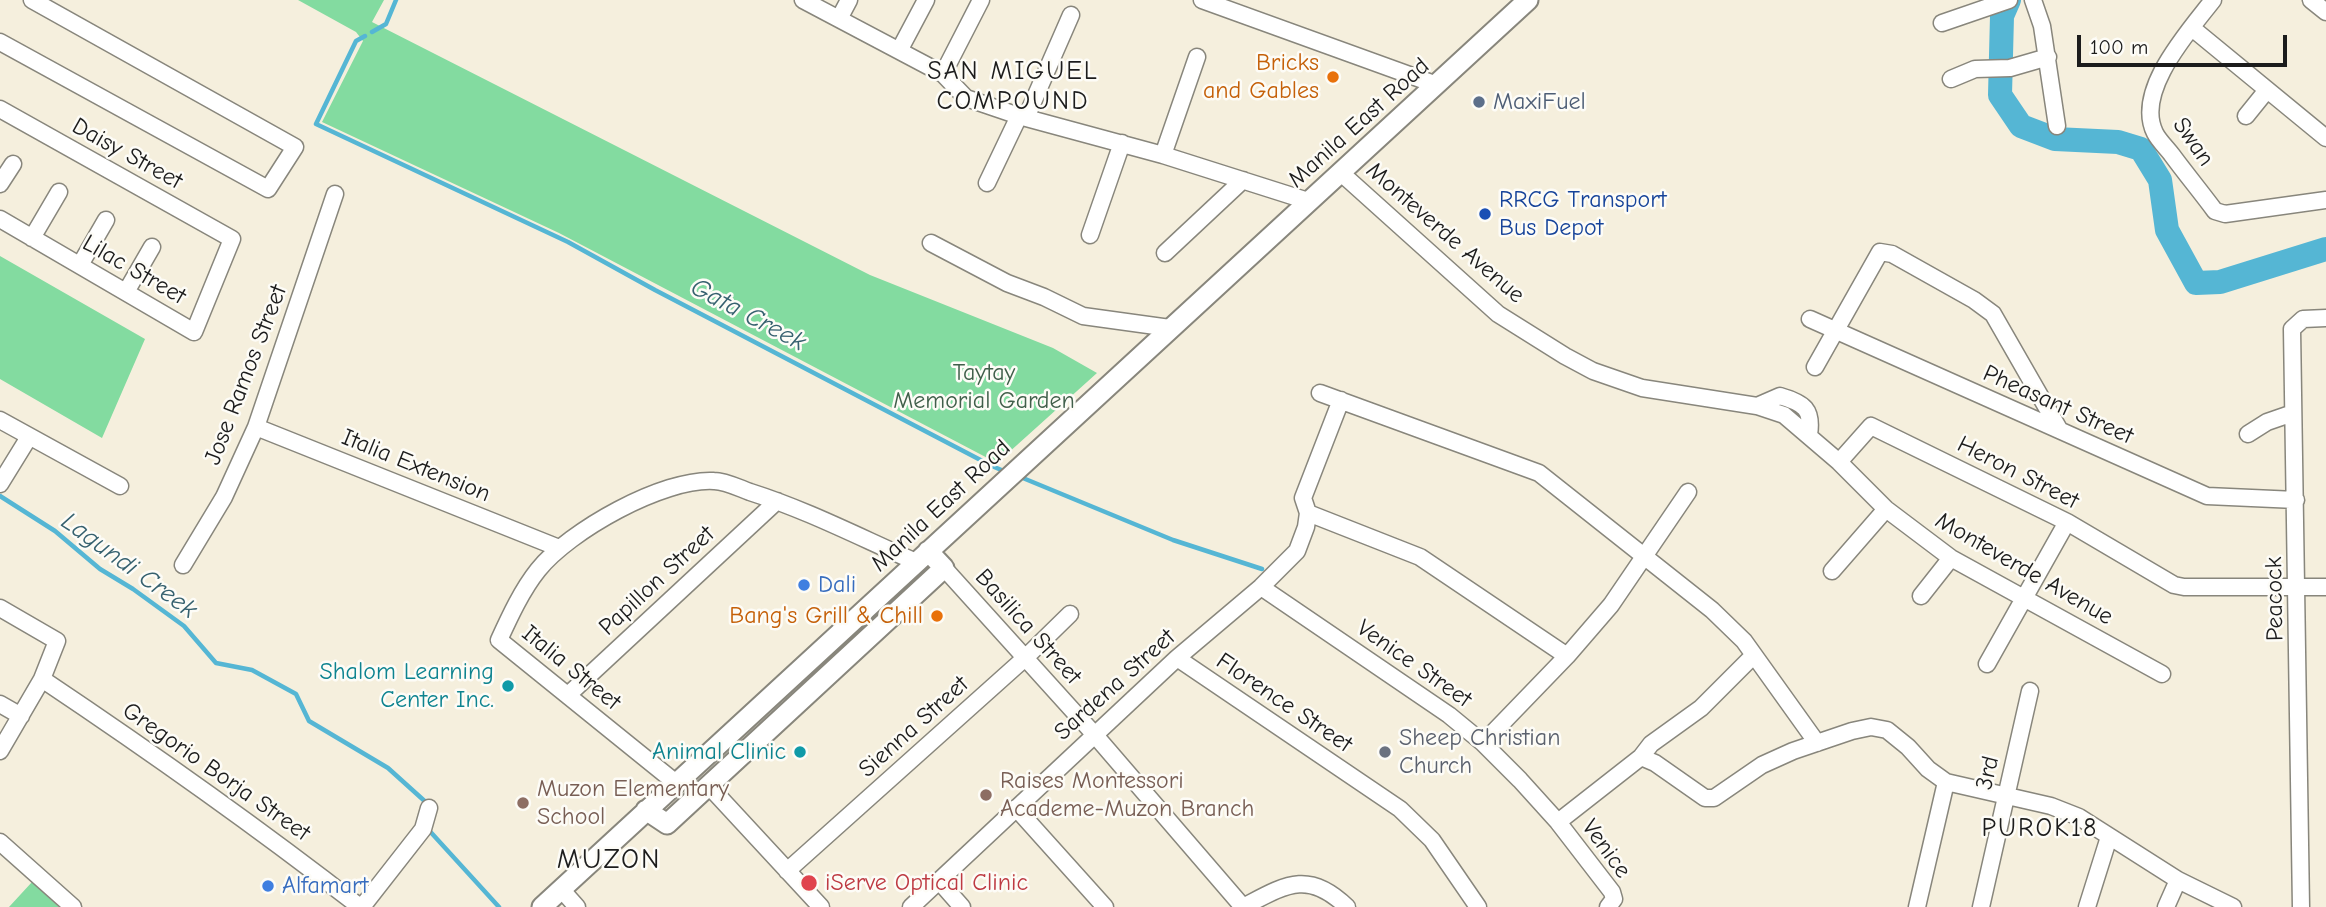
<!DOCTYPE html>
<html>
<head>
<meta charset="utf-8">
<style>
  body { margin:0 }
  #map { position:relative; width:2326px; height:907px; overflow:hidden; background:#f5efdd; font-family:"Comic Neue",sans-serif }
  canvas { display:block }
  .scale { position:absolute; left:2077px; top:35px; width:210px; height:32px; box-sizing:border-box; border:4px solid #1c1c1c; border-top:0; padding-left:9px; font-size:21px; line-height:24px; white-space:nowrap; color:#1c1c1c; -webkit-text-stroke:5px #fdfcf7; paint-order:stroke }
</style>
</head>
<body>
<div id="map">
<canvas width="2326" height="907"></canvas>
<div class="scale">100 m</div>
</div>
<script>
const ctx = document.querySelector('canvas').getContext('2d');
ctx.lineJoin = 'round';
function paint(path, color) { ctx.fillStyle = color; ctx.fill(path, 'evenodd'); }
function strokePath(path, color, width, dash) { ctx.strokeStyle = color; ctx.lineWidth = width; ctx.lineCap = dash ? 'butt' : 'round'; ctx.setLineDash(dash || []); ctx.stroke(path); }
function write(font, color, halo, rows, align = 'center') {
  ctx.font = font + ' "Comic Neue",sans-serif'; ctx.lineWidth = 5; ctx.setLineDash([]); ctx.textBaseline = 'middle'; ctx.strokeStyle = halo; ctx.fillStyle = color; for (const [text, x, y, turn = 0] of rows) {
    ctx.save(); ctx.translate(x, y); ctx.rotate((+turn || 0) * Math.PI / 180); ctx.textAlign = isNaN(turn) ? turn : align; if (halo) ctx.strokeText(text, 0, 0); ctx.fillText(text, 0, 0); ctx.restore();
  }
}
paint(new Path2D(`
  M298,0H384L372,22L870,275L1053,348L1097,373L997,463L559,233L322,122L363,41L356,32Z
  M0,256L145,339L102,438L0,379Z
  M32,882L59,907H9Z`), '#83dba0');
strokePath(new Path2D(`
  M372,32L386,24L396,0
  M365,36L356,41L316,124L568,242L655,290L992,466L1006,472
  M1018,476L1173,540L1262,569
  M0,496L55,531L100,569L133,589L184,626L216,663L252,670L296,694L309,721L388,768L429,805
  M426,827L499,907`), '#55b6d4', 4.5);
strokePath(new Path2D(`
  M2009,0L2002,16L2000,95L2021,126L2055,139L2118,142L2141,149L2160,180L2167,230L2196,283L2220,282L2326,249`), '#55b6d4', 24);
const minor = new Path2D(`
  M803,0L943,74L966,98L1019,116L1163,155L1308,201
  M1202,0L1437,85
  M2033,0L2042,26L2057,126
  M2213,0C2189,31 2134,91 2155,133C2159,141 2167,148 2172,155C2186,174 2201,192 2215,211L2225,214L2326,200
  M2311,0L2326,12
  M840,17L849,0
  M1942,23L2009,0
  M2192,28L2326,138
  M0,42L268,189L295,147L32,0
  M900,49L926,0
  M943,74L981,0
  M1951,79L1975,69L2010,68L2048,57
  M0,109L232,239L194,332L0,219
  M2246,116L2267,90
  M1026,118L1071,15
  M1163,155L1197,57
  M1340,172L1498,314L1565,356L1593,371L1642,388L1757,406L1784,415L1839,462L1886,509L1951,558L2162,674
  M987,183L1019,116
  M0,184L13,164
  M1090,235L1122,143
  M32,238L59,192
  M931,243L1007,283L1044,297L1083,316L1170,328
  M1165,253L1243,180
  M80,265L106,220
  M126,292L152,247
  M1810,319L2207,496L2296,500
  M1815,367L1880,252L1892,254L1974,300L1993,314L2059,429
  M1320,393L1539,473L1712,610L1744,641L1817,743
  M1757,406L1780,396C1804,403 1813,409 1809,435
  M0,420L120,486
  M256,427L559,548
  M2248,434L2267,422L2293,413
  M1839,462L1871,426L2067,522L2174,585L2184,587H2326
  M0,484L29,437
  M1308,513L1420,557L1567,656
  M183,565L224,497L256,427L335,194
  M944,568L1094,734L1243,907
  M1832,571L1886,509
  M1261,587L1449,715L1483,743L1520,780L1558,822L1612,892L1614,899L1608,907
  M1921,596L1951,558
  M0,608L57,641L42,679L0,751
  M1177,658L1400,809L1432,840L1478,907
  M1987,664L2067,522
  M42,679C151,752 257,827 360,907
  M568,695L777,501
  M0,704L21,716
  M1483,743L1567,656L1611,605L1688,492
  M1641,757L1655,763L1705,798H1714L1762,765L1793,751L1852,731L1871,727L1887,730L1908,747L1928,769L1946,782L2051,806L2079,817L2178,880L2233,907
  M676,783L499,640C510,616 522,590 538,570C569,531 663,478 714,481C725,481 739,488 750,492C807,510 861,538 916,562
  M709,786L821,907
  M1016,808L1105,907
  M1558,822L1641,757L1651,744L1701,708L1754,655
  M0,842L73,907
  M787,871L1025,658L1070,614
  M940,882L962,907
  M561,889L577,907
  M362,907L423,829L429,808
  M911,907L1177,658L1261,587L1297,551L1306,527L1308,513L1303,498L1341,400
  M1243,907C1285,885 1308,869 1347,907
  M1917,907L1946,782
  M1981,907L2030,691
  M2087,907L2109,837
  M2166,907L2178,880
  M2301,907L2292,329L2303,319L2326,318`);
const major = new Path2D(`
  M646,810L667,824L944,568L928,551
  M542,907L1528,0`);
strokePath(minor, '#88867c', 19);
strokePath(major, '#88867c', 23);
strokePath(minor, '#fff', 16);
strokePath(major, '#fff', 19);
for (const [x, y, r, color] of [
  [1333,77,7,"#e8710a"],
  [1479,102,7,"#5c6f8a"],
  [1485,214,7,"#1a4fb4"],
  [804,585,7,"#3f7fe0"],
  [937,616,7,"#e8710a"],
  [508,686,7,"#0f9aa8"],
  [800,752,7,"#0f9aa8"],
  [1385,752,7,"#6b7280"],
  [986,795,7,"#8d6e63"],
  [523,803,7,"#8d6e63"],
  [809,883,9,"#e0444e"],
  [268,886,7,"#3f7fe0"]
]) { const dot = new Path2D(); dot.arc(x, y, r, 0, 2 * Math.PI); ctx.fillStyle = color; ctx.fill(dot); strokePath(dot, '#fdfcf7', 2.5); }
write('24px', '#c56008', '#fdfcf7', [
  ["Bricks",1319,63],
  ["and Gables",1319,91],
  ["Bang's Grill & Chill",923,616]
], 'right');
write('24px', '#4e5e75', '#fdfcf7', [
  ["MaxiFuel",1493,102]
], 'left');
write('24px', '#1c1c1c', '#fdfcf7', [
  ["Manila East Road",1359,123,-42],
  ["Swan",2193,142,55],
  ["Daisy Street",127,154,29],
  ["Monteverde Avenue",1445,233,41],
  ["Lilac Street",134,270,30],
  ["Jose Ramos Street",246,375,-69],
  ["Pheasant Street",2058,405,24],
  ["Italia Extension",416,466,22],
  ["Heron Street",2018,473,27],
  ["Manila East Road",941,506,-43],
  ["Monteverde Avenue",2024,569,30],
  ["Papillon Street",657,581,-43],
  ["Peacock",2275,599,-91],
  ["Basilica Street",1028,627,48],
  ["Venice Street",1414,664,35],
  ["Italia Street",571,668,39],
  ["Sardena Street",1115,685,-42],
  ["Florence Street",1284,703,34],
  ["Sienna Street",914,727,-42],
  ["Gregorio Borja Street",216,772,35],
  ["3rd",1988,773,-77],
  ["Venice",1606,849,54]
]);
write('24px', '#164399', '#fdfcf7', [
  ["RRCG Transport",1499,200],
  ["Bus Depot",1499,228]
], 'left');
write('24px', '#405f4a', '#fdfcf7', [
  ["Taytay",984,373],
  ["Memorial Garden",984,401]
]);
write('24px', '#366cbe', '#fdfcf7', [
  ["Dali",818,585],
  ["Alfamart",282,886]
], 'left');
write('24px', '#0d838f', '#fdfcf7', [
  ["Shalom Learning",494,672],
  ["Center Inc.",494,700],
  ["Animal Clinic",786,752]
], 'right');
write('24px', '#5b616d', '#fdfcf7', [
  ["Sheep Christian",1399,738],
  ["Church",1399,766]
], 'left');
write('24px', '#785e54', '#fdfcf7', [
  ["Raises Montessori",1000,781],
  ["Academe-Muzon Branch",1000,809],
  ["Muzon Elementary",537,789],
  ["School",537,817]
], 'left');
write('24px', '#be3a42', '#fdfcf7', [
  ["iServe Optical Clinic",825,883]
], 'left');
ctx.letterSpacing = '2px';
write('26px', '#1c1c1c', '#fdfcf7', [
  ["SAN MIGUEL",1013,72],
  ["COMPOUND",1013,102],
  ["PUROK18",2040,829]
]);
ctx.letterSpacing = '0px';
write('italic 26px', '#36616f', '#fdfcf7', [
  ["Gata Creek",748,315,28],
  ["Lagundi Creek",129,566,36]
]);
ctx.letterSpacing = '2px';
write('28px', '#1c1c1c', '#fdfcf7', [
  ["MUZON",609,860]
]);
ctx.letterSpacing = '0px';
</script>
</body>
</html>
